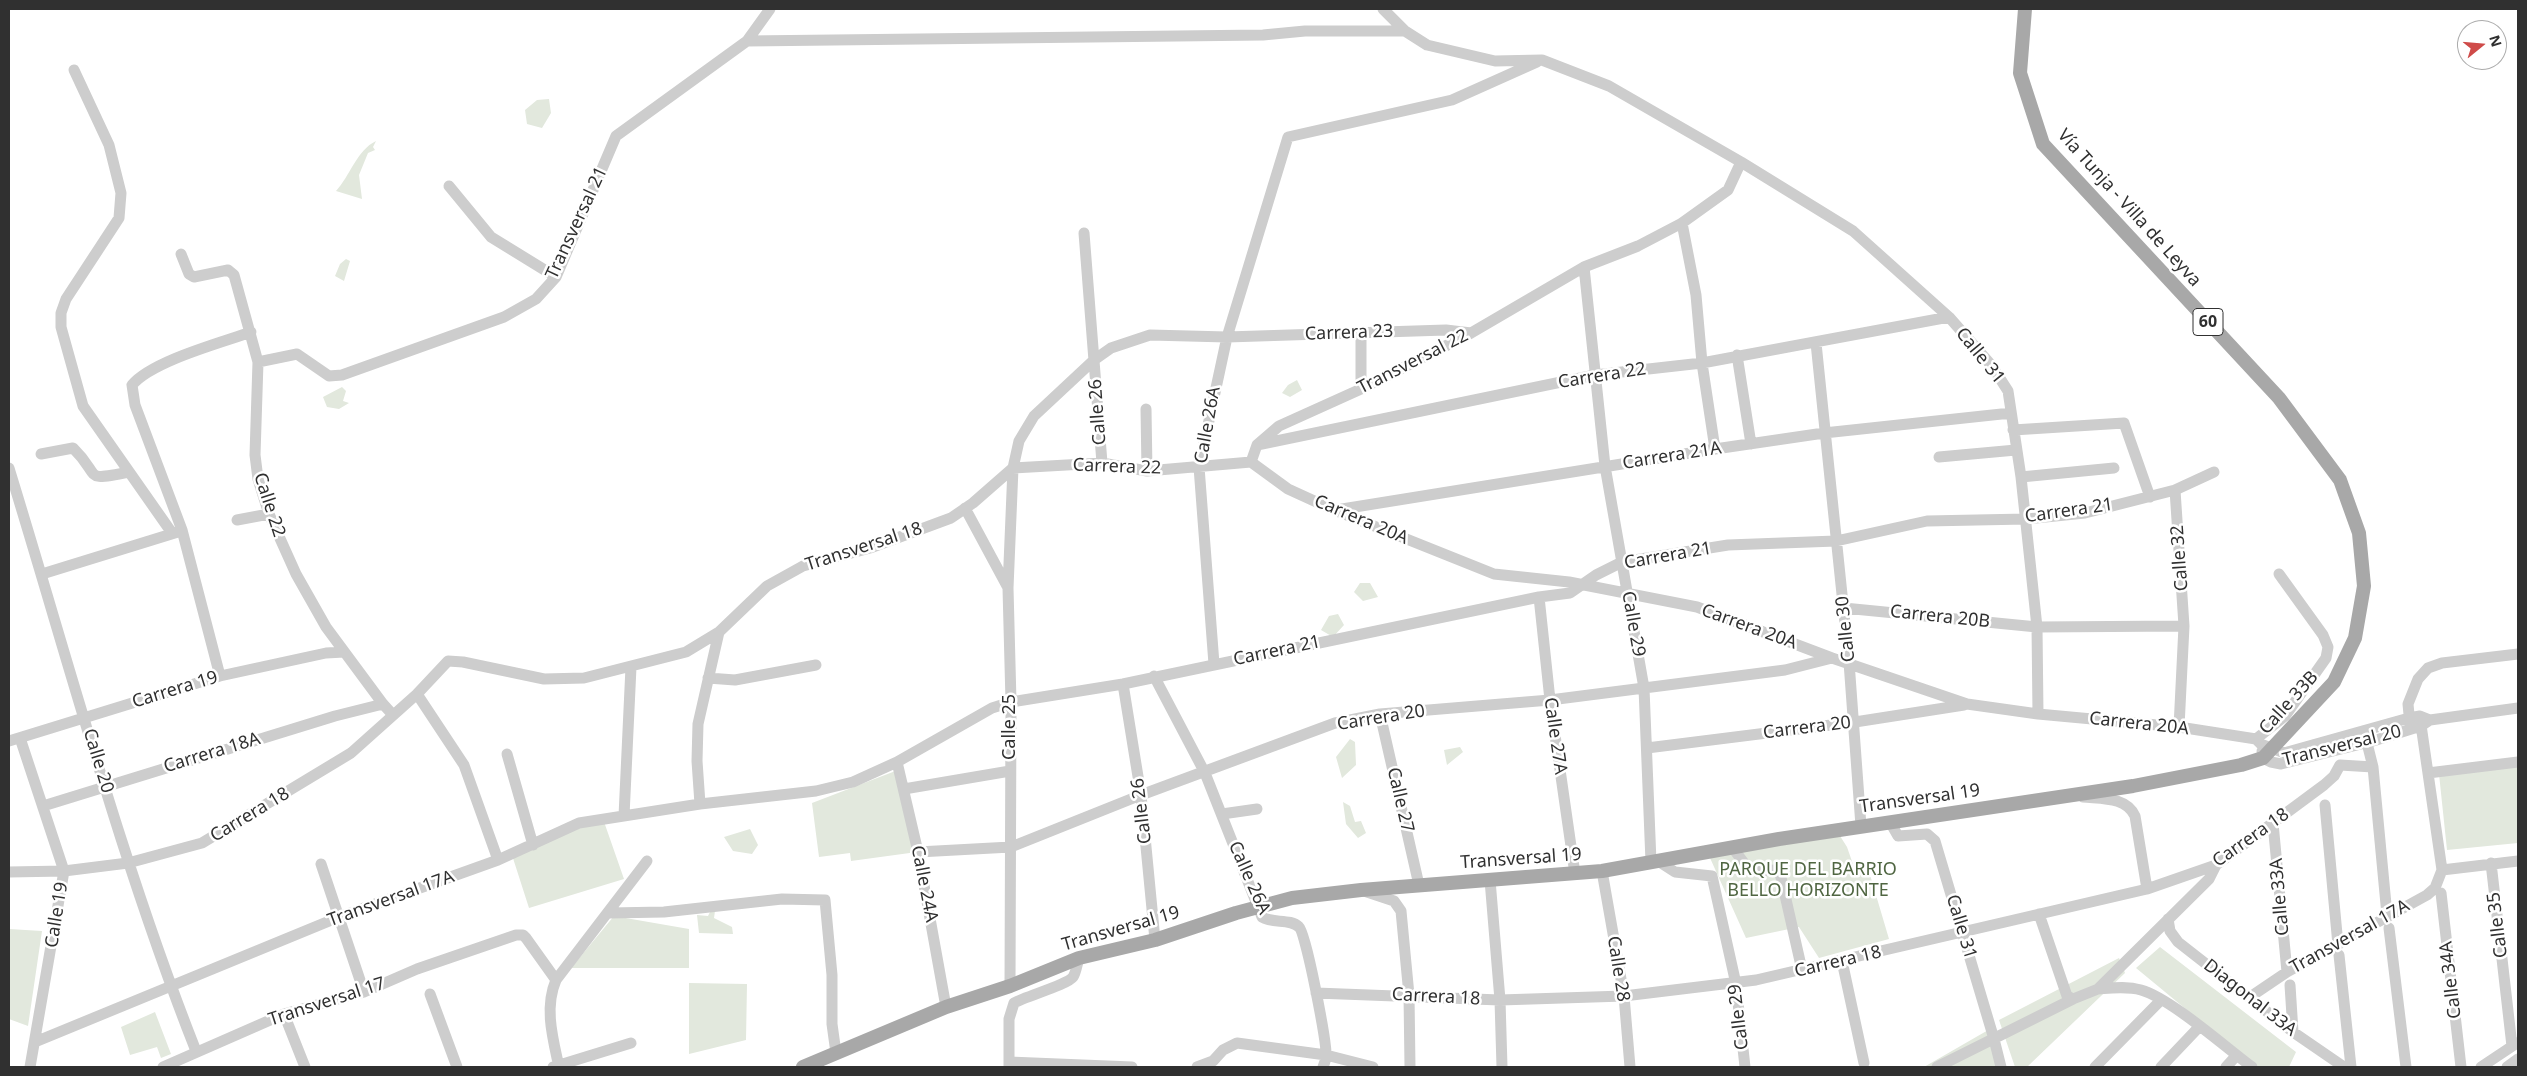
<!DOCTYPE html>
<html>
<head>
<meta charset="utf-8">
<style>
  body { margin:0 }
  #map { position:relative; width:2527px; height:1076px; overflow:hidden; background:#fff; font-family:"Noto Sans",sans-serif }
  canvas { display:block }
  .frame { position:absolute; inset:0; border:10px solid #303030; pointer-events:none }
  .north { position:absolute; left:2457px; top:20px; width:50px; height:50px; box-sizing:border-box; background:#fff; border:1px solid #acacac; border-radius:50%; rotate:73deg; font-size:14px; font-weight:700; line-height:20px; text-align:center; color:#303030 }
  .north::after { content:''; display:block; margin:auto; width:18px; height:22px; background:#cf4b49; clip-path:polygon(50% 0,100% 100%,50% 72%,0 100%) }
</style>
</head>
<body>
<div id="map">
<canvas width="2527" height="1076"></canvas>
<div class="frame"></div>
<div class="north">N</div>
</div>
<script>
const ctx = document.querySelector('canvas').getContext('2d');
ctx.lineJoin = 'round';
function paint(path, color) { ctx.fillStyle = color; ctx.fill(path, 'evenodd'); }
function strokePath(path, color, width, dash) { ctx.strokeStyle = color; ctx.lineWidth = width; ctx.lineCap = dash ? 'butt' : 'round'; ctx.setLineDash(dash || []); ctx.stroke(path); }
function write(font, color, halo, rows, align = 'center') {
  ctx.font = font + ' "Noto Sans",sans-serif'; ctx.lineWidth = 5; ctx.setLineDash([]); ctx.textBaseline = 'middle'; ctx.strokeStyle = halo; ctx.fillStyle = color; for (const [text, x, y, turn = 0] of rows) {
    ctx.save(); ctx.translate(x, y); ctx.rotate((+turn || 0) * Math.PI / 180); ctx.textAlign = isNaN(turn) ? turn : align; if (halo) ctx.strokeText(text, 0, 0); ctx.fillText(text, 0, 0); ctx.restore();
  }
}
paint(new Path2D(`
  M549,99L551,113L542,128L527,124L525,110L537,100Z
  M376,141L373,147L375,150L368,153L359,175L362,199L336,191C350,176 357,150 376,141Z
  M346,259L350,261L344,281L335,276L340,264Z
  M1297,380L1302,390L1290,397L1282,393L1288,385Z
  M342,387L346,391L343,401L349,403L339,409L327,407L323,397Z
  M1360,583H1370L1378,597L1363,601L1354,592Z
  M1338,614L1344,625L1333,637L1321,630L1329,616Z
  M1350,739L1355,742L1356,765L1342,778L1336,757Z
  M1460,747L1463,752L1447,765L1444,750Z
  M2518,764V843L2447,850L2439,774Z
  M898,770L917,852L851,861L850,853L819,857L812,803Z
  M1343,802L1350,806L1355,822L1361,821L1366,833L1358,838L1346,824Z
  M602,816L624,879L529,908L511,852Z
  M1835,828L1847,847L1855,870L1868,868L1889,939L1819,958L1799,927L1746,938L1706,849Z
  M750,829L758,845L752,854L733,851L724,837Z
  M715,911L714,918L732,927L733,934L699,933L697,915L708,916L710,912Z
  M614,916L689,929V968H571Z
  M9,929L42,931L28,1026L9,1019Z
  M2160,947L2296,1052L2289,1067H2256L2136,968Z
  M2119,958L2125,973L2027,1067H2015L1999,1020Z
  M689,983L747,984L746,1040L689,1054Z
  M155,1012L171,1054L161,1058L157,1047L130,1055L121,1027Z
  M1990,1029L2001,1067H1924Z`), '#e2e8dd');
strokePath(new Path2D(`
  M1383,9L1405,31L1427,45L1495,61L1542,60L1609,86L1741,162L1853,231L1949,317L1992,366L2008,391L2021,477L2037,627L2038,714
  M747,41L1263,35L1305,31H1405
  M74,70L109,145L121,193L119,218L66,299L61,313V327L83,406L172,533
  M449,186L491,237L556,277
  M1682,223L1696,295L1702,363L1715,449
  M1084,233L1102,463
  M181,254L189,274L194,277L228,270L234,275L258,362L255,455L258,479L269,514L296,574L326,627L383,704L393,715
  M1584,267L1605,466L1644,688L1651,862
  M1816,343L1849,662L1861,826
  M1737,355L1751,444
  M258,362L297,354L329,376L342,375L504,317L536,299L556,277L616,136L747,41L770,9
  M1361,389V332
  M1146,409L1147,471
  M2013,430L2124,423L2150,497
  M1257,445L1595,375L1702,363L1949,317
  M41,454L73,448C102,476 81,482 129,472
  M1939,457L2016,450
  M1251,462L1288,489L1334,510L1494,574L1569,582L1697,607L1832,658L1967,704L2038,714L2179,727L2256,739L2261,744L2284,753L2409,718L2420,716L2430,720L2518,708
  M1251,462L1257,445L1279,426L1361,389L1471,333L1584,267L1638,246L1682,223L1728,190L1741,162
  M9,468C69,663 121,861 196,1051
  M1013,468L1102,463L1147,471L1251,462
  M2021,477L2114,468
  M2175,490L2184,626L2179,727
  M965,508L1007,586
  M1336,510L1715,449L1824,433L2011,413
  M237,520L269,514
  M42,574L178,532
  M1539,597L1550,700L1575,874
  M1844,608L2037,627L2184,626
  M1214,664L1199,467L1227,337L1288,137L1452,100L1537,62
  M220,676L182,530L135,405L132,385C152,361 220,343 251,332
  M1154,676L1205,773L1262,917C1273,924 1290,918 1299,927C1306,933 1327,1043 1326,1056C1326,1060 1324,1064 1323,1067
  M708,678L735,680L816,665
  M1123,684L1141,795L1155,940
  M417,694L464,765L498,860
  M1380,714L1419,885
  M2420,718L2442,870
  M2410,725L2408,704L2418,679L2428,668L2442,663L2518,654
  M20,738L64,871L30,1067
  M2256,739L2285,716L2326,658L2328,647L2323,635L2279,574
  M9,741L220,676L326,653L344,652
  M2367,743L2373,767L2387,915
  M1647,748L1855,722L1964,705
  M2262,751L2263,758L2271,762L2281,764L2373,741L2421,726L2430,720
  M507,754L533,845
  M897,762L918,852L946,1007
  M2340,765L2373,767
  M2428,773L2518,762
  M904,789L1010,771
  M2083,797C2103,799 2126,797 2135,816L2147,889
  M700,804L697,761L698,724L719,632
  M2325,805L2338,945
  M43,806L335,716L383,704
  M1222,814L1257,809
  M624,816L631,667
  M1890,822L1898,836L1927,834L1935,841L1994,1039L2001,1067
  M2273,823L2287,972
  M1732,847L1750,871L1776,870L1780,873L1802,970
  M918,852L1011,847L1141,795L1335,723L1380,714L1550,700L1785,670L1832,658
  M1658,861L1675,872L1712,876L1736,984L1745,1067
  M2491,863L2512,1046
  M321,864L364,992
  M2216,865L2209,879L2098,989C2112,988 2127,986 2141,990C2170,998 2225,1047 2252,1067
  M2442,870L2518,861
  M1602,871L1624,996L1630,1067
  M9,872L64,871L128,863L202,843L351,753L417,694L448,661L463,662L544,679L584,678L686,652L719,632L767,586L803,566L870,548L951,518L973,503L1013,468
  M1490,880L1500,1000L1502,1067
  M1364,891L1394,901L1401,911L1409,995L1410,1067
  M2441,893L2461,1067
  M610,913L664,912L782,899L825,900L832,975V1024L836,1053
  M2039,914L2067,996L2073,999L2098,989
  M2168,919L2170,931L2178,942L2293,1032L2344,1067
  M2389,928L2406,1067
  M2339,955L2351,1067
  M1842,961L1864,1063
  M2290,985L2293,1032
  M1010,986L1011,702L1008,588L1013,468L1019,441L1034,416L1094,360L1111,348L1150,335L1227,337L1446,330L1471,333
  M1316,993L1500,1000L1624,996L1756,980L2147,889L2216,865L2324,785L2334,776L2340,765
  M430,994L457,1067
  M2250,997L2287,972L2427,895L2435,888L2442,870
  M284,1014L305,1067
  M35,1042L339,917L498,860L579,823L700,804L816,791L853,782L897,762L992,708L1011,702L1123,684L1539,597L1570,593L1596,575L1622,562L1728,545L1836,541L1927,521L2026,519L2085,513L2175,490L2214,472
  M1009,1062L1132,1067
  M163,1067L284,1014L364,992L417,969L516,935H523L526,938L556,980
  M553,1067L631,1043
  M559,1067C553,1039 544,1008 556,980L647,861
  M1009,1067V1019L1014,1003C1026,996 1067,985 1073,977C1076,973 1077,964 1079,958
  M1197,1067L1213,1061L1223,1050L1237,1043L1326,1055L1373,1067
  M1937,1067L2073,999
  M2095,1067L2161,1000
  M2161,1067L2199,1027
  M2226,1067L2236,1056
  M2481,1067L2517,1043
  M2507,1067L2518,1059`), '#cdcdcd', 11);
strokePath(new Path2D(`
  M803,1067L946,1007L1010,986L1079,958L1155,940L1236,913L1292,898L1361,890L1602,871L1779,839L2133,786L2241,765L2263,758L2334,682L2355,638L2364,586L2359,533L2340,480L2279,398L2043,144L2020,73L2025,9`), '#a8a8a8', 14);
for (const [x, y, w] of [
  [2208,322,30]
]) { const box = new Path2D(); box.roundRect(x - w / 2, y - 13.5, w, 27, 4); ctx.fillStyle = '#fff'; ctx.fill(box); strokePath(box, '#303030', 1); }
write('bold 16px', '#303030', null, [
  ["60",2208,322]
]);
write('18px', '#303030', '#fff', [
  ["Vía Tunja - Villa de Leyva",2129,208,48],
  ["Transversal 21",577,223,-65],
  ["Carrera 23",1349,333,-2],
  ["Calle 31",1980,356,51],
  ["Transversal 22",1413,362,-27],
  ["Carrera 22",1602,376,-9],
  ["Calle 26",1098,412,-94],
  ["Calle 26A",1208,425,-80],
  ["Carrera 21A",1672,456,-9],
  ["Carrera 22",1117,467,2],
  ["Calle 22",269,505,72],
  ["Carrera 21",2069,511,-8],
  ["Carrera 20A",1361,520,23],
  ["Transversal 18",864,547,-18],
  ["Carrera 21",1668,556,-10],
  ["Calle 32",2180,558,-94],
  ["Carrera 20B",1940,617,6],
  ["Calle 29",1633,624,80],
  ["Carrera 20A",1749,627,20],
  ["Calle 30",1846,629,-96],
  ["Carrera 21",1277,651,-12],
  ["Carrera 19",175,690,-17],
  ["Calle 33B",2289,703,-48],
  ["Carrera 20",1381,718,-9],
  ["Carrera 20A",2139,724,6],
  ["Calle 25",1010,727,-90],
  ["Carrera 20",1807,728,-7],
  ["Calle 27A",1555,736,82],
  ["Transversal 20",2342,746,-14],
  ["Carrera 18A",212,753,-17],
  ["Calle 20",98,761,73],
  ["Transversal 19",1920,799,-8],
  ["Calle 27",1400,800,77],
  ["Calle 26",1142,811,-97],
  ["Carrera 18",250,815,-31],
  ["Carrera 18",2251,838,-35],
  ["Transversal 19",1521,859,-4],
  ["Calle 26A",1249,878,66],
  ["Calle 24A",924,884,79],
  ["Calle 33A",2280,897,-95],
  ["Transversal 17A",391,899,-20],
  ["Calle 19",57,915,-81],
  ["Calle 35",2498,925,-97],
  ["Calle 31",1961,927,73],
  ["Transversal 19",1121,929,-16],
  ["Transversal 17A",2350,937,-29],
  ["Carrera 18",1838,962,-13],
  ["Calle 28",1618,969,81],
  ["Calle 34A",2451,980,-97],
  ["Carrera 18",1436,997,3],
  ["Diagonal 33A",2250,998,38],
  ["Transversal 17",327,1002,-18],
  ["Calle 29",1739,1017,-97]
]);
write('18px', '#506642', '#fff', [
  ["PARQUE DEL BARRIO",1808,870],
  ["BELLO HORIZONTE",1808,891]
]);
</script>
</body>
</html>
